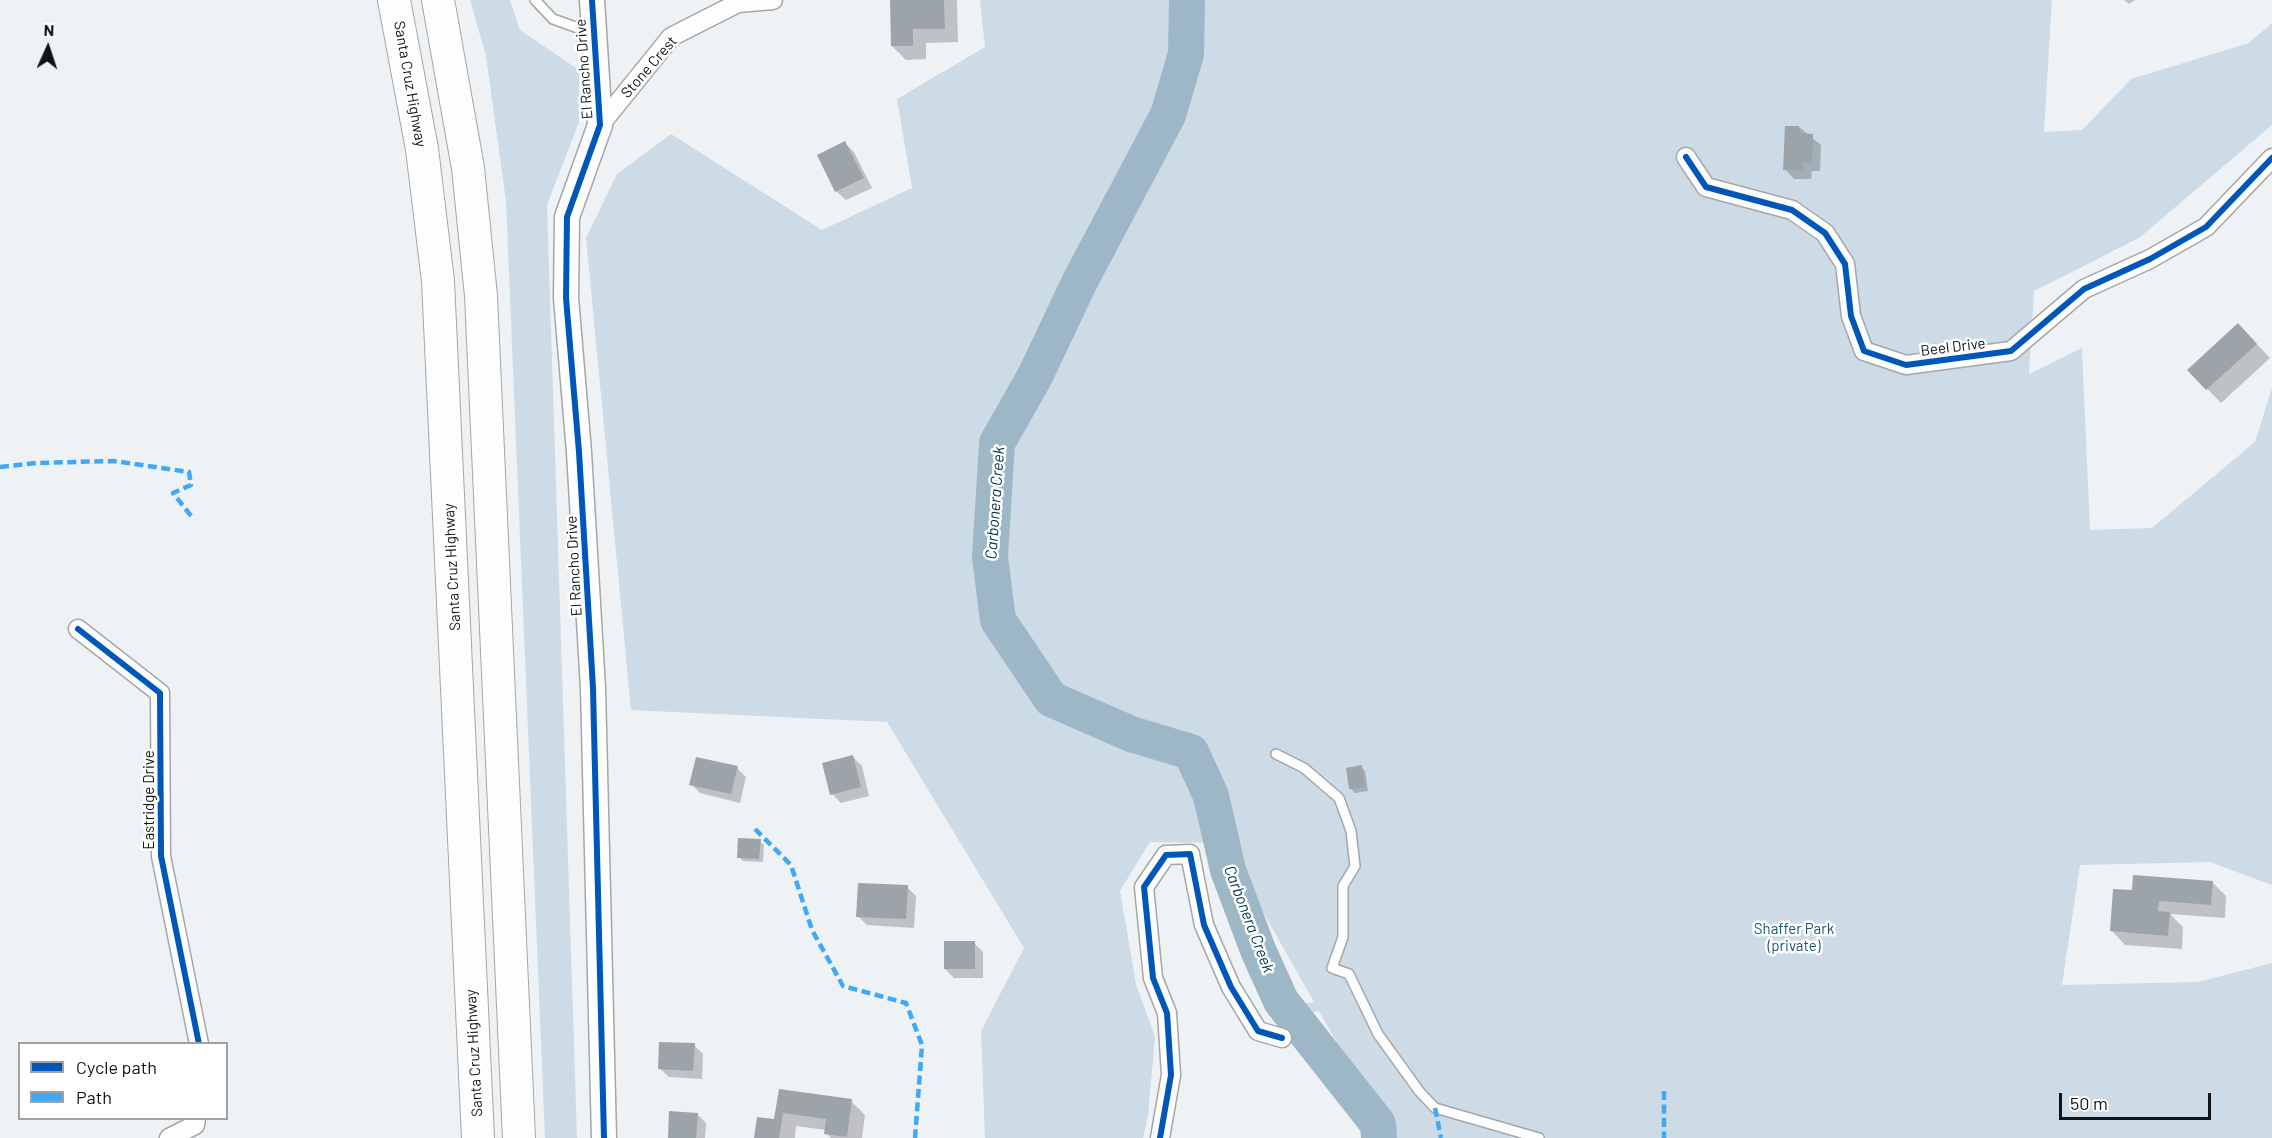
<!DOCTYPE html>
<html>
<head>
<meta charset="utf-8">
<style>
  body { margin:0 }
  #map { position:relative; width:2272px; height:1138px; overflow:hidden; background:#eff2f5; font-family:Barlow,sans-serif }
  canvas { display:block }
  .legend { position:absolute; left:18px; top:1042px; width:210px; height:78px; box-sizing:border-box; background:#fff; border:2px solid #a0a1a1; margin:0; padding:8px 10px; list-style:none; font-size:18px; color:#111314 }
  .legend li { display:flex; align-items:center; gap:12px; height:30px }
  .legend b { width:30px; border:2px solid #a0a1a1 }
  .north { position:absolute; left:18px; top:18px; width:60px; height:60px; -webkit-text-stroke:4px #fff; paint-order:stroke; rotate:3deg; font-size:16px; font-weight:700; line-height:24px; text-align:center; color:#111314 }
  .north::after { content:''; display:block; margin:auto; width:21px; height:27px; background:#111314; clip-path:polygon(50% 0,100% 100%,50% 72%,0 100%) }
  .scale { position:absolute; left:2059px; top:1093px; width:152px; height:27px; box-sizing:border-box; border:3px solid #111314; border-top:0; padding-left:8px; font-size:18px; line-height:21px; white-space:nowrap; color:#111314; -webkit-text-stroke:4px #fff; paint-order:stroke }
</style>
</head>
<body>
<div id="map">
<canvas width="2272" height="1138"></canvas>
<ul class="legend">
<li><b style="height:8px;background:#0057b8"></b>Cycle path</li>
<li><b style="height:8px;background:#3fa9f5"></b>Path</li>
</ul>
<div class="north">N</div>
<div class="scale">50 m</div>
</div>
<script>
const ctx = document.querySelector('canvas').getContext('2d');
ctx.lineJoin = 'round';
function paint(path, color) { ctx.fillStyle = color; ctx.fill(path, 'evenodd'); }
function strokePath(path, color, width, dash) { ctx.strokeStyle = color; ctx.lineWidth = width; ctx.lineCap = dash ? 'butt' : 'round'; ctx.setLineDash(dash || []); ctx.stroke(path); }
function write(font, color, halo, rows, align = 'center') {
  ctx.font = font + ' Barlow,sans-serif'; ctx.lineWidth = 5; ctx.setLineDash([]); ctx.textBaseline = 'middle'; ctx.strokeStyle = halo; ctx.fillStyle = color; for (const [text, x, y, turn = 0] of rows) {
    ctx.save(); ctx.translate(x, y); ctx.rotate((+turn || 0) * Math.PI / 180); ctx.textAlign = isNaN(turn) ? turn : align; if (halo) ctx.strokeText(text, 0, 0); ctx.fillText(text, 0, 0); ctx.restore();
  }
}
paint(new Path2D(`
  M470,0H510L520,30L579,70V122L547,205L577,1138H545L506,201L486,56Z
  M980,0H2052L2044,132L2082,130L2131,79L2249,43L2272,23V125L2139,238L2034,291L2029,374L2082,348L2090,530L2152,528L2255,442L2272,388V885L2210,862L2080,865L2062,985L2198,982L2272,963V1138H1391L1319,1011L1306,1013L1300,1004L1314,1002L1224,843L1150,842L1120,891L1136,984L1155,1037L1148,1116L1143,1138H985L981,1031L1024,948L887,722L631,710L586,238L617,174L671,134L822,230L912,188L897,99L985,47Z`), '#ccdbe5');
paint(new Path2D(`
  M914,0H957L958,42L926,43V59L906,60L892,46Z
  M2124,0H2135L2129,4Z
  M1799,127L1821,145L1820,171H1812L1811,179H1794L1785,169Z
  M845,143L854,152L872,188L846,200L836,191Z
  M2252,339L2270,358L2221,403L2189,370Z
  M853,757L862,766L869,796L841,803L832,794Z
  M1361,767L1365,771L1368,791L1355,793L1351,789Z
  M737,768L746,777L740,803L700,793L691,784Z
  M760,841L764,845L763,862L743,861L739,857Z
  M2212,882L2226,896L2225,918L2170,914L2183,927L2182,949L2125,945L2112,931L2133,892Z
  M907,887L916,896L914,928L867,925L858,916Z
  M974,943L983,952V978H954L945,969Z
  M694,1045L703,1054L702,1079L669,1077L659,1068Z
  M780,1091L851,1101L865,1115L862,1138H831L826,1133V1130L796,1126L795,1138H756L776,1121Z
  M697,1114L706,1123L705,1138H670Z`), '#0003');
strokePath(new Path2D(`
  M1187,0L1186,54L1168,115L1080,281L1035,376L997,443L990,557L998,620L1051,699L1131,734L1191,752L1211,796L1228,870L1258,950L1281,1001L1378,1124L1379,1138`), '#9eb7c7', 36);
paint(new Path2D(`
  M890,0H944L945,29H913V46H891Z
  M1785,126H1799L1800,133L1813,134L1812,163L1803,162V171L1783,170Z
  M845,141L864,178L835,192L817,155Z
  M2238,323L2257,344L2206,390L2187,370Z
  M853,755L861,787L830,795L822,763Z
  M696,757L738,766L731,794L689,785Z
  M1362,765L1365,787L1349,789L1346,768Z
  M738,838L761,839L759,859L737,858Z
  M2133,875L2213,881L2211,905L2159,901L2158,911L2170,912L2168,936L2110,931L2113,889L2132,890Z
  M858,883L908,885L906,919L856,917Z
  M944,941H975V969H944Z
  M659,1042L695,1043L693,1071L658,1069Z
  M779,1089L852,1099L847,1137L824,1134L826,1119L783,1113L779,1138H754L757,1117L774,1119Z
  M669,1111L698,1113L696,1138H668Z`), '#9ca4a9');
const lane = new Path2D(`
  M535,0L553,19L592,33
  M1276,754L1304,768L1339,798L1351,831L1355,866L1343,886V937L1332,968L1349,974L1378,1034L1419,1091L1435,1108L1539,1138`);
const street = new Path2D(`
  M600,125L671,37L738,3L773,0
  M1686,157L1706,187L1792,210L1825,233L1845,264L1851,316L1864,351L1906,365L2011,351L2084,289L2150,259L2206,227L2272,158
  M78,629L160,693L161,856L199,1044
  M169,1138L195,1125L196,1118
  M1160,1138L1171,1075L1167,1013L1153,978L1144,887L1166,855L1190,854L1204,925L1231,987L1258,1031L1282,1038`);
const secondary = new Path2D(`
  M592,0L600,125L567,217L566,298L579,452L593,688L604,1138`);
const highway = new Path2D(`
  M394,0L422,149L438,281L478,1138
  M438,0L468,168L481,296L519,1138`);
strokePath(lane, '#a4a6a7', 12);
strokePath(street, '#a4a6a7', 21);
strokePath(secondary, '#a4a6a7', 27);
strokePath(highway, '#a4a6a7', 34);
strokePath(lane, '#fdfdfe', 9);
strokePath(street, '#fdfdfe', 18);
strokePath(secondary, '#fdfdfe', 24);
strokePath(highway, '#fdfdfe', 32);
strokePath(new Path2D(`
  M0,467L36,463L114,461L189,472L191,485L173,493L192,517
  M755,829L791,865L812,930L843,986L906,1003L922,1045L915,1138
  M1664,1091V1138
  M1435,1108L1441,1138`), '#3fa9f5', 4.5, [9, 4.5]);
strokePath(new Path2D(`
  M592,0L600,125L567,217L566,298L579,452L593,688L604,1138
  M1686,157L1706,187L1792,210L1825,233L1845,264L1851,316L1864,351L1906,365L2011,351L2084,289L2150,259L2206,227L2272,158
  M78,629L160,693L161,856L199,1044
  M1160,1138L1171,1075L1167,1013L1153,978L1144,887L1166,855L1190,854L1204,925L1231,987L1258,1031L1282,1038`), '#0057b8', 6);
write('15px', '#111314', '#fff', [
  ["Stone Crest",649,67,-49],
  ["El Rancho Drive",584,69,-94],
  ["Santa Cruz Highway",410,84,80],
  ["Beel Drive",1953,347,-7],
  ["El Rancho Drive",574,566,-93],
  ["Santa Cruz Highway",452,567,-93],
  ["Eastridge Drive",149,800,-90],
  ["Santa Cruz Highway",474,1053,-93]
]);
write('15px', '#185776', '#fff', [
  ["Shaffer Park",1794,929],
  ["(private)",1794,946]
]);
write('italic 16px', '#03354c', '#fff', [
  ["Carbonera Creek",995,503,-86],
  ["Carbonera Creek",1249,919,69]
]);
</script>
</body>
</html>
